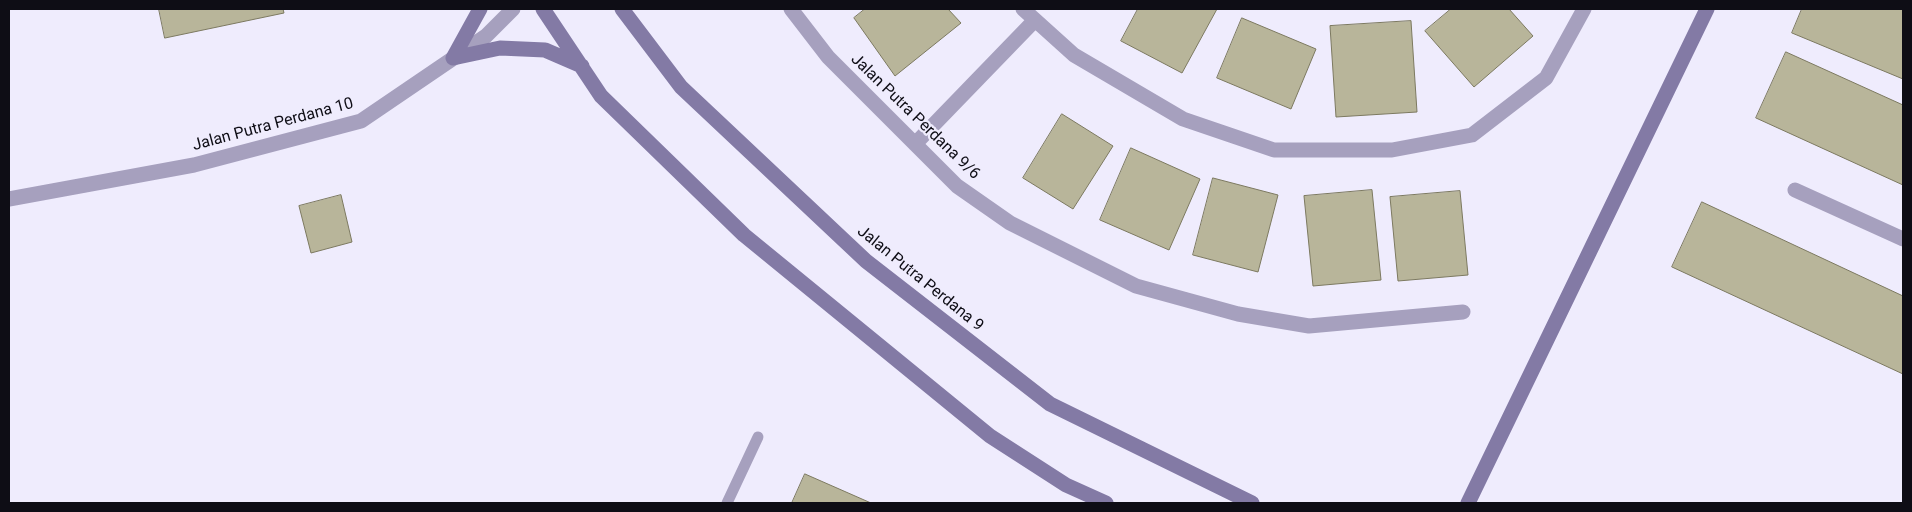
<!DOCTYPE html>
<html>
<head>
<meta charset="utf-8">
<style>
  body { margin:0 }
  #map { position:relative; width:1912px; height:512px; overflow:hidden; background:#efecfd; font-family:Roboto,sans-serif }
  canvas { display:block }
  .frame { position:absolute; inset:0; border:10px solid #0e0d15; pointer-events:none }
</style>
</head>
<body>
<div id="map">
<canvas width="1912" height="512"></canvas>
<div class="frame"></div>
</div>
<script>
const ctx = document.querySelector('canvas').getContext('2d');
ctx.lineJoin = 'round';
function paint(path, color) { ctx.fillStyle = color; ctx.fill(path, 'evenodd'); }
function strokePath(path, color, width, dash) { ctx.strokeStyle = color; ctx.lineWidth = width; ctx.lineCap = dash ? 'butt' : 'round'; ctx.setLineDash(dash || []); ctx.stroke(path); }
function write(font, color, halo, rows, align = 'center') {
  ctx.font = font + ' Roboto,sans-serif'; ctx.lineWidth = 4.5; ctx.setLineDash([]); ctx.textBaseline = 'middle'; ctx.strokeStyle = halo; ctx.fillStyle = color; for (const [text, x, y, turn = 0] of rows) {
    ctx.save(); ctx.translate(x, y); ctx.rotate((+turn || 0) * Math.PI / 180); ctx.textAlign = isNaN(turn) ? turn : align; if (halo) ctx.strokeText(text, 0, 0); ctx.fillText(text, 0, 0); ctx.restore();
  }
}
const building = new Path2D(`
  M159,9H283L284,13L165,38Z
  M865,9H948L961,23L895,76L854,18Z
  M1138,9H1217L1182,73L1121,41Z
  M1451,9H1509L1533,36L1474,87L1425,31Z
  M1802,9H1903V79L1792,33Z
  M1242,18L1316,49L1291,109L1217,78Z
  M1411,21L1417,112L1336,117L1330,26Z
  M1786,52L1903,105V185L1756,118Z
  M1062,114L1113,146L1073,209L1023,178Z
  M1131,148L1200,179L1169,250L1100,220Z
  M1213,178L1278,195L1258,272L1193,255Z
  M1372,190L1381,280L1313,286L1304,196Z
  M1460,191L1468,275L1398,281L1390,197Z
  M341,195L352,242L311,253L299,206Z
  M1702,202L1903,296V374L1672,267Z
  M805,474L871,503H792Z`);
paint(building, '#b8b59a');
strokePath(building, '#7c7960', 1);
strokePath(new Path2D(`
  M727,503L758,437`), '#a6a0be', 11);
strokePath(new Path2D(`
  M791,9L828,57L957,186L1010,223L1136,286L1238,314L1309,326L1463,312
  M1023,9L1074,55L1183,119L1274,150H1392L1472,135L1546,78L1584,9
  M915,144L1035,20
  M1795,190L1903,239
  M9,199L194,165L361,121L486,36L513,9`), '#a6a0be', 15);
strokePath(new Path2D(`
  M543,9L601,96L744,235L990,436L1066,485L1106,503
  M622,9L681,87L866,261L1050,404L1252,503
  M453,58L500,48L545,50L582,66
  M453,58L480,9
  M1468,503L1707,9`), '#837aa5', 15);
write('16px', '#0e0d15', '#efecfd', [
  ["Jalan Putra Perdana 9/6",915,117,44],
  ["Jalan Putra Perdana 10",273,125,-15],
  ["Jalan Putra Perdana 9",920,279,39]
]);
</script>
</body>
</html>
